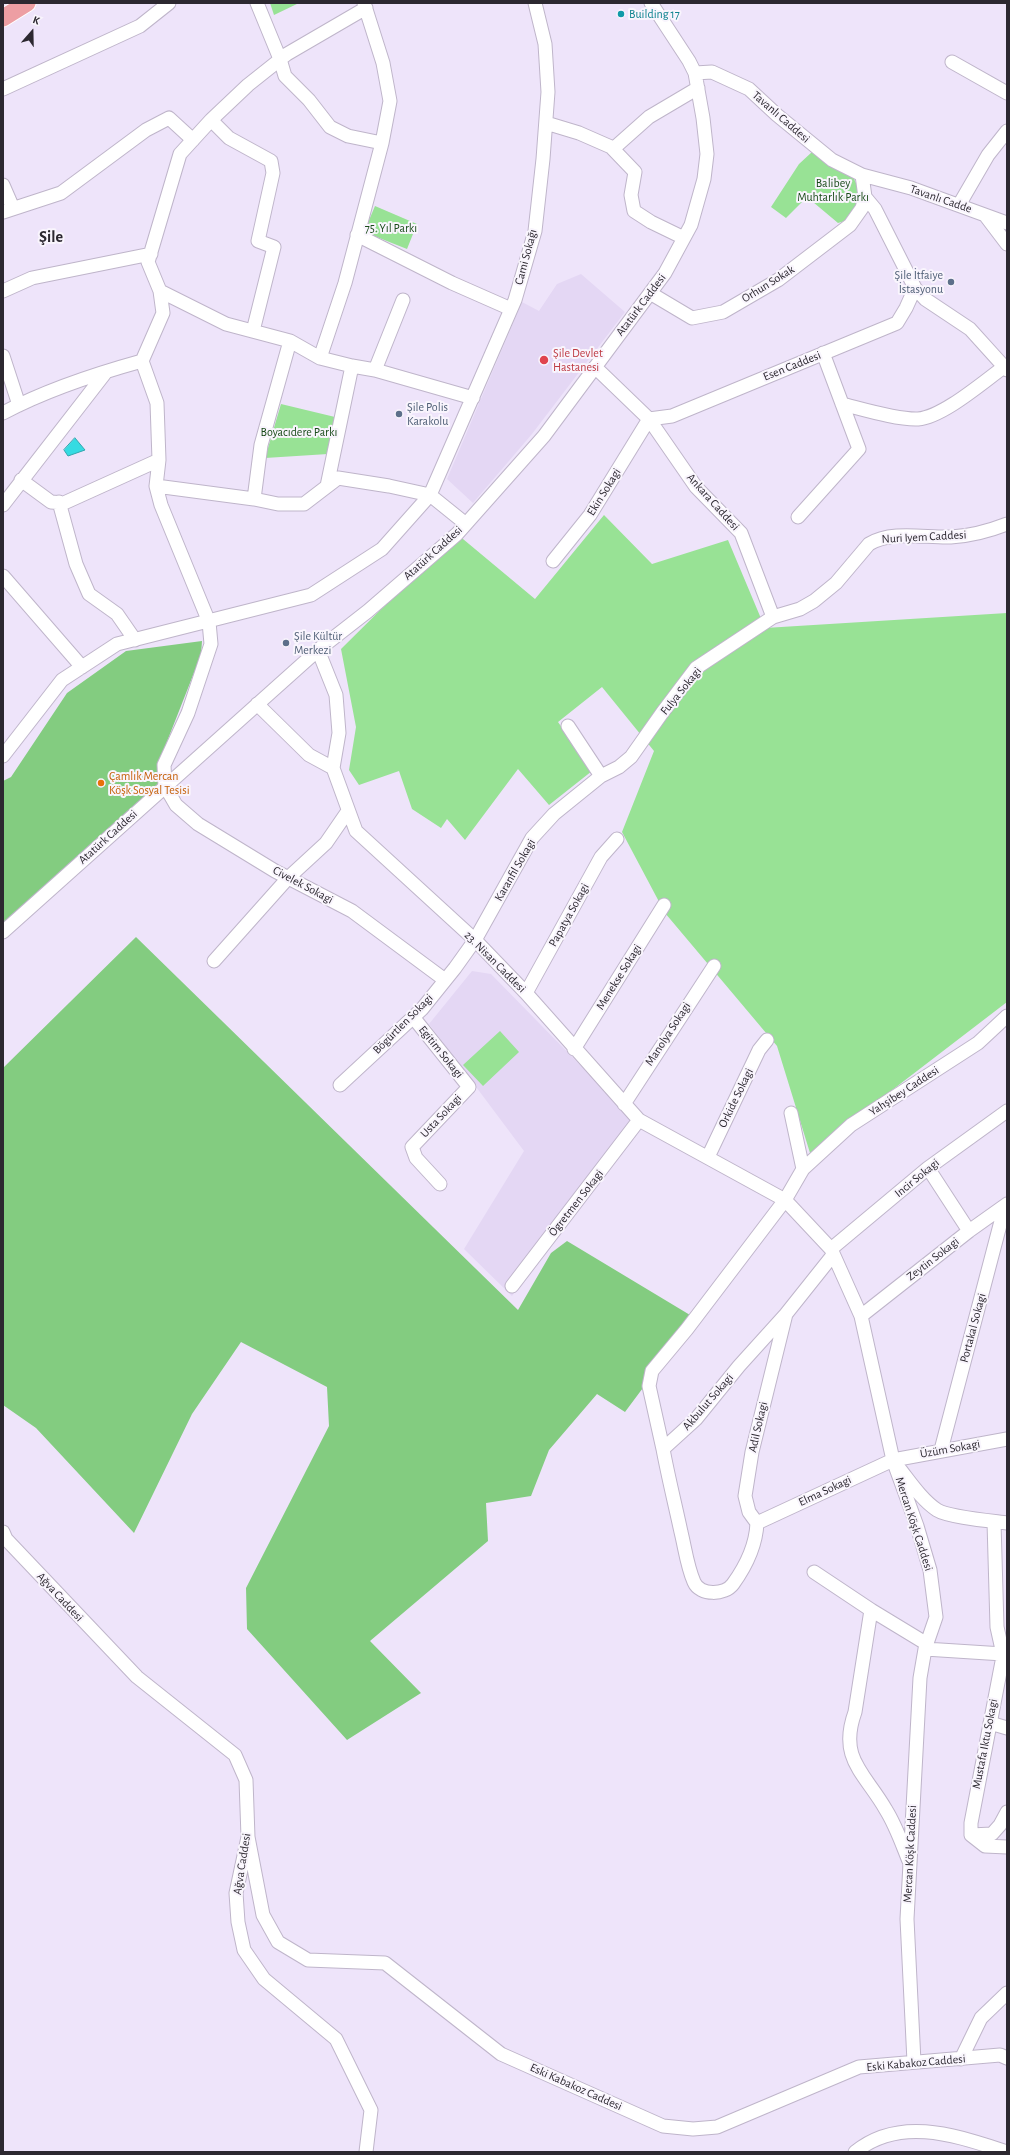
<!DOCTYPE html>
<html>
<head>
<meta charset="utf-8">
<style>
  body { margin:0 }
  #map { position:relative; width:1010px; height:2155px; overflow:hidden; background:#eee4fa; font-family:"Alegreya Sans",sans-serif }
  canvas { display:block }
  .frame { position:absolute; inset:0; border:4px solid #2c2830; pointer-events:none }
  .north { position:absolute; left:12px; top:12px; width:40px; height:40px; -webkit-text-stroke:3px #f9f5fd; paint-order:stroke; rotate:20deg; font-size:11px; font-weight:700; line-height:16px; text-align:center; color:#2c2830 }
  .north::after { content:''; display:block; margin:auto; width:14px; height:18px; background:#2c2830; clip-path:polygon(50% 0,100% 100%,50% 72%,0 100%) }
</style>
</head>
<body>
<div id="map">
<canvas width="1010" height="2155"></canvas>
<div class="frame"></div>
<div class="north">K</div>
</div>
<script>
const ctx = document.querySelector('canvas').getContext('2d');
ctx.lineJoin = 'round';
function paint(path, color) { ctx.fillStyle = color; ctx.fill(path, 'evenodd'); }
function strokePath(path, color, width, dash) { ctx.strokeStyle = color; ctx.lineWidth = width; ctx.lineCap = dash ? 'butt' : 'round'; ctx.setLineDash(dash || []); ctx.stroke(path); }
function write(font, color, halo, rows, align = 'center') {
  ctx.font = font + ' "Alegreya Sans",sans-serif'; ctx.lineWidth = 4; ctx.setLineDash([]); ctx.textBaseline = 'middle'; ctx.strokeStyle = halo; ctx.fillStyle = color; for (const [text, x, y, turn = 0] of rows) {
    ctx.save(); ctx.translate(x, y); ctx.rotate((+turn || 0) * Math.PI / 180); ctx.textAlign = isNaN(turn) ? turn : align; if (halo) ctx.strokeText(text, 0, 0); ctx.fillText(text, 0, 0); ctx.restore();
  }
}
paint(new Path2D(`
  M581,274L625,312L532,434L473,503L447,479L522,302L539,311L557,284Z
  M472,971L491,974L634,1120L512,1296L464,1249L524,1151L429,1024Z`), '#e4d7f4');
paint(new Path2D(`
  M270,3H299L274,15Z
  M812,152L853,177L860,191L857,209L848,220L838,223L807,197L786,218L771,207L799,164Z
  M375,206L417,224L407,249L364,232Z
  M281,404L335,417L328,454L265,458Z
  M604,515L652,564L728,540L765,628L1007,613V1002L810,1153L777,1046L665,913L622,832L654,751L602,687L558,722L592,771L549,805L518,769L465,840L447,819L441,828L412,809L399,771L359,785L349,770L356,727L341,649L457,534L535,599Z
  M500,1031L519,1052L483,1086L463,1065Z`), '#98e295');
paint(new Path2D(`
  M202,641L201,655L157,767L160,788L3,929V781L11,777L67,693L126,651Z
  M136,937L518,1310L551,1253L567,1241L695,1318L625,1412L597,1394L549,1450L531,1496L486,1503L488,1541L370,1641L421,1693L347,1740L247,1629L246,1588L329,1426L327,1387L241,1342L192,1414L134,1533L36,1428L3,1405V1068Z`), '#83cc80');
const water = new Path2D(`
  M75,438L85,450L68,456L64,450Z`);
paint(water, '#35dbe2');
strokePath(water, '#32a5ad', 1);
const minor = new Path2D(`
  M257,3L280,59L285,76L309,100L330,127L348,136L382,143
  M952,62L1007,93
  M695,73L712,72L749,89L777,115L832,160L862,175L911,188L985,215L1007,244
  M3,89L140,26L169,3
  M211,120L229,138L271,161L273,173L258,241L274,247L253,331
  M546,123L579,133L611,147L635,172L631,195L634,211L651,222L684,238
  M613,149L649,117L698,88
  M862,175L865,197L875,209L915,288L925,299L970,329L1007,370
  M3,185L13,208
  M959,205L988,155L1007,131
  M3,212L61,193L146,130L169,118L193,140
  M985,215L1007,223
  M357,235L452,283L511,309
  M3,291L32,278L151,254
  M160,291L226,324L290,341L320,358L352,366L375,370L473,398
  M650,293L692,318L723,312L778,280L850,225L862,208L865,197
  M3,356L19,405
  M320,358L345,283L382,143L390,101L383,63L364,3
  M142,361L157,403L159,460L156,486L161,505L209,622L211,644L188,713L164,765L165,786L176,805L198,824L275,871L352,911L445,980
  M595,367L649,419L696,487L741,533L773,617
  M375,370L403,300
  M842,404C862,409 898,420 918,419C943,417 983,382 1004,367
  M3,413C46,390 95,374 142,361L163,313L160,291L148,262L180,154L211,120L248,85L287,54L366,8
  M649,419L672,416L897,323L906,308L915,288
  M21,480L51,502L64,503L159,460
  M156,486L254,499L278,504H304L338,478L389,486L430,495L466,524
  M327,486L352,366
  M254,499L261,445L290,341
  M59,502L76,564L89,594L117,614L135,640
  M3,505L106,372
  M798,517L859,449L823,353
  M553,561L590,515L649,419
  M3,576L82,667
  M318,650L336,695L339,733L333,768L356,831L475,940L526,993L639,1120L785,1200L687,1329L652,1371L649,1386L663,1449
  M257,704L309,755L333,768
  M568,726L601,776
  M3,756L62,680L117,644L311,595L382,549L430,495L515,300L535,231L543,159L548,92L545,44L535,3
  M3,932L318,650L368,611L457,534L544,436L665,273L691,225L704,179L707,154L703,118L695,73L689,61L651,3
  M214,961L288,878L326,843L348,811
  M526,993L601,857L617,839
  M413,1017L469,1087L412,1147L416,1158L440,1184
  M574,1049L664,905
  M340,1085L422,1009L455,968L475,940L532,838L554,814L601,776L619,767L631,757L662,713L696,668L773,617L800,609L814,601L836,583L869,544C892,530 925,538 951,537C970,536 989,531 1007,524
  M624,1104L714,966
  M791,1113L803,1169L785,1200L831,1249L861,1316L893,1460L917,1526L930,1570L936,1617L925,1649L920,1678L907,1919L914,2062
  M708,1157L759,1050L767,1040
  M928,1168L969,1231
  M803,1169L851,1125L978,1043L1007,1016
  M831,1249L928,1168L1007,1111
  M512,1286L639,1120
  M786,1314L752,1452L745,1496L749,1512L757,1523C756,1546 746,1566 733,1584C725,1595 700,1596 694,1582C687,1566 685,1548 681,1532C675,1504 668,1476 663,1449L696,1419L739,1366L786,1314L833,1255
  M861,1316L969,1231L1007,1204
  M941,1450L1005,1206
  M899,1468C910,1482 922,1500 937,1510C948,1517 992,1521 1007,1523
  M757,1523L893,1460L1007,1439
  M3,1532L6,1539L137,1677L235,1755L246,1780L248,1837L236,1893L238,1922L244,1950L264,1979L336,2039L371,2110L366,2152
  M814,1572L871,1610L855,1712C838,1759 865,1773 886,1810C896,1826 902,1844 909,1861
  M871,1610L927,1644
  M925,1649L1003,1654L997,1627L994,1522
  M990,1723L1007,1728
  M971,1835V1823L1005,1646
  M971,1835L992,1834L1000,1825L1007,1812
  M971,1835L985,1846L1007,1847
  M248,1837L263,1915L278,1942L308,1960L385,1963L501,2054L663,2126L693,2129L717,2127L859,2067L1000,2055L1007,2058
  M961,2059L981,2018L1007,1993
  M855,2152C901,2115 957,2136 1007,2152`);
const major = new Path2D(`
  M3,18L27,3`);
strokePath(minor, '#bfb5ca', 15);
strokePath(major, '#fff', 19);
strokePath(minor, '#fff', 13);
strokePath(major, '#ed9ea3', 17);
for (const [x, y, r, color] of [
  [621,14,4,"#0f9aa8"],
  [951,282,4,"#5c6f8a"],
  [544,360,5,"#e0444e"],
  [399,414,4,"#5c6f8a"],
  [286,643,4,"#5c6f8a"],
  [101,783,4,"#e8710a"]
]) { const dot = new Path2D(); dot.arc(x, y, r, 0, 2 * Math.PI); ctx.fillStyle = color; ctx.fill(dot); strokePath(dot, '#f9f5fd', 1.5); }
write('12px', '#0d838f', '#f9f5fd', [
  ["Building 17",629,14]
], 'left');
write('12px', '#2c2830', '#f9f5fd', [
  ["Tavanlı Caddesi",781,117,41],
  ["Tavanlı Cadde",941,199,19],
  ["Cami Sokağı",526,257,-75],
  ["Orhun Sokak",768,284,-32],
  ["Atatürk Caddesi",641,305,-53],
  ["Esen Caddesi",792,366,-22],
  ["Ekin Sokagi",604,492,-58],
  ["Ankara Caddesi",713,502,48],
  ["Nuri Iyem Caddesi",924,537,-3],
  ["Atatürk Caddesi",433,553,-42],
  ["Fulya Sokagi",681,691,-51],
  ["Atatürk Caddesi",108,837,-42],
  ["Karanfil Sokagi",515,870,-60],
  ["Civelek Sokagi",303,885,28],
  ["Papatya Sokagi",569,915,-61],
  ["23. Nisan Caddesi",495,962,45],
  ["Menekse Sokagi",619,977,-58],
  ["Bögürtlen Sokagi",403,1024,-45],
  ["Manolya Sokagi",668,1034,-57],
  ["Egitim Sokagi",441,1052,51],
  ["Yahşibey Caddesi",904,1091,-33],
  ["Orkide Sokagi",736,1098,-64],
  ["Usta Sokagi",441,1116,-47],
  ["Incir Sokagi",917,1178,-39],
  ["Ögretmen Sokagi",576,1203,-52],
  ["Zeytin Sokagi",933,1259,-38],
  ["Portakal Sokagi",973,1328,-75],
  ["Akbulut Sokagi",708,1402,-49],
  ["Adil Sokagi",758,1427,-77],
  ["Üzüm Sokagi",950,1449,-10],
  ["Elma Sokagi",825,1491,-25],
  ["Mercan Köşk Caddesi",914,1524,72],
  ["Ağva Caddesi",60,1597,47],
  ["Mustafa Iktu Sokagi",985,1744,-79],
  ["Mercan Köşk Caddesi",910,1854,-87],
  ["Ağva Caddesi",242,1864,-81],
  ["Eski Kabakoz Caddesi",916,2063,-5],
  ["Eski Kabakoz Caddesi",576,2087,24]
]);
write('12px', '#194b19', '#f9f5fd', [
  ["Balibey",833,183],
  ["Muhtarlık Parkı",833,197],
  ["75. Yıl Parkı",391,228],
  ["Boyacıdere Parkı",299,432]
]);
write('12px', '#4e5e75', '#f9f5fd', [
  ["Şile İtfaiye",943,275,"right"],
  ["İstasyonu",943,289,"right"],
  ["Şile Polis",407,407],
  ["Karakolu",407,421],
  ["Şile Kültür",294,636],
  ["Merkezi",294,650]
], 'left');
write('12px', '#be3a42', '#f9f5fd', [
  ["Şile Devlet",553,353],
  ["Hastanesi",553,367]
], 'left');
write('12px', '#c56008', '#f9f5fd', [
  ["Çamlık Mercan",109,776],
  ["Köşk Sosyal Tesisi",109,790]
], 'left');
write('bold 16px', '#2c2830', '#f9f5fd', [
  ["Şile",51,237]
]);
</script>
</body>
</html>
